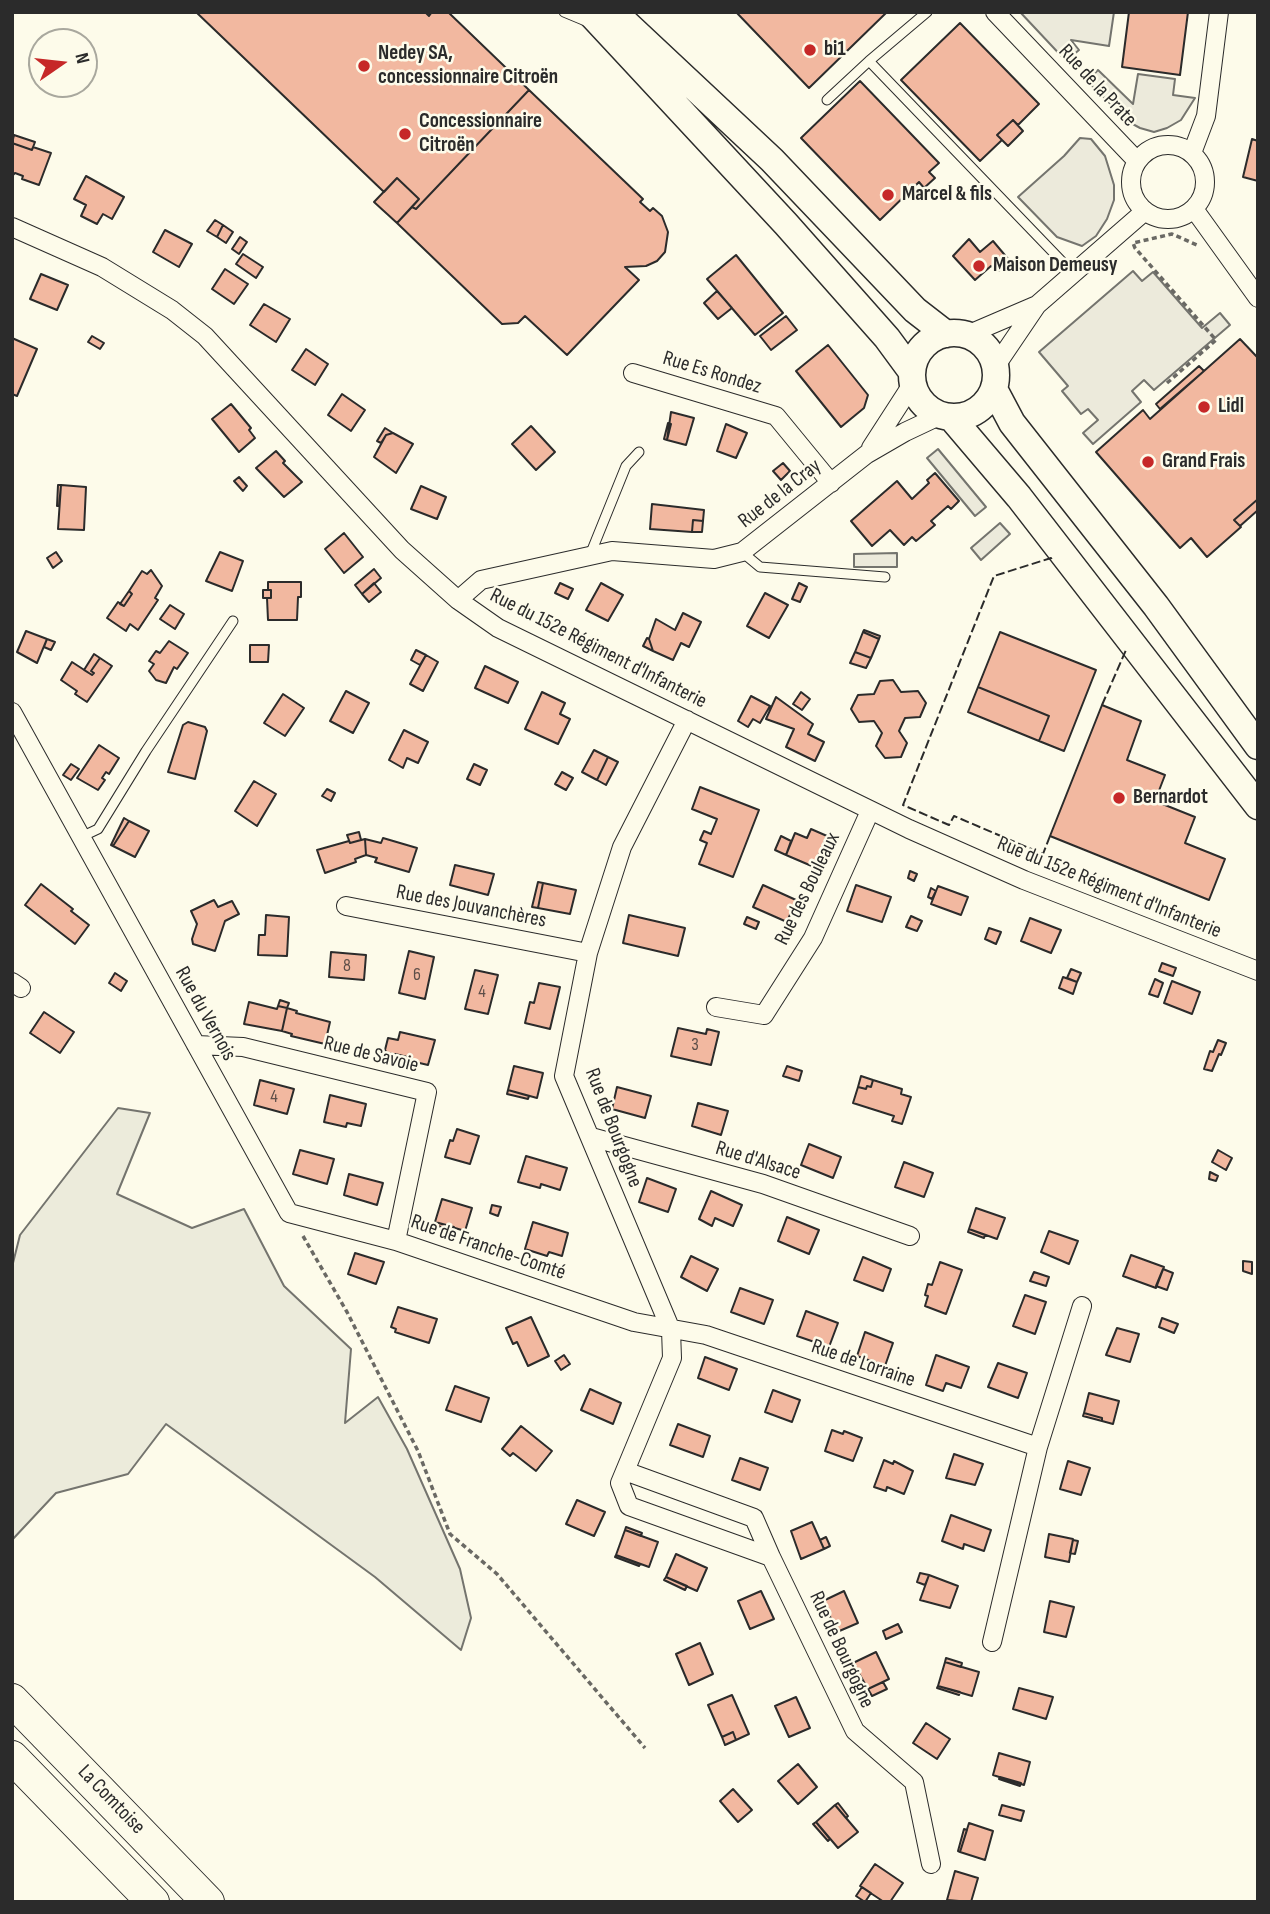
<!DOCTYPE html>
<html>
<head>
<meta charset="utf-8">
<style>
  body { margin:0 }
  #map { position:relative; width:1270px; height:1914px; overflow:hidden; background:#fdfbea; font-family:"Sofia Sans Condensed",sans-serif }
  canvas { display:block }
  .frame { position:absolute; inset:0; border:14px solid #2b2b2b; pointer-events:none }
  .north { position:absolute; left:28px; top:28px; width:70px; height:70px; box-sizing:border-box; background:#fdfbea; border:2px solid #a9a89e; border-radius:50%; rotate:76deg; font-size:19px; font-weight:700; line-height:28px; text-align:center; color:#2b2b2b }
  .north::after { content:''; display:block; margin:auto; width:24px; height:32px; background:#c62828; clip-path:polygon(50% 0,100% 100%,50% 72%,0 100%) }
</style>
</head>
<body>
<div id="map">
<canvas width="1270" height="1914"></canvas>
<div class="frame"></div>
<div class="north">N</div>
</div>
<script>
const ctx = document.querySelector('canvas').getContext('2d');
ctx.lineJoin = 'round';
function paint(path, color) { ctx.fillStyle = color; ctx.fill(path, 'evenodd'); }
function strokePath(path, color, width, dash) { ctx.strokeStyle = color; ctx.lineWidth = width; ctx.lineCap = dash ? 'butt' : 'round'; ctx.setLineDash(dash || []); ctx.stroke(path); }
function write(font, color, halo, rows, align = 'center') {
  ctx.font = font + ' "Sofia Sans Condensed",sans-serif'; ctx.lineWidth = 5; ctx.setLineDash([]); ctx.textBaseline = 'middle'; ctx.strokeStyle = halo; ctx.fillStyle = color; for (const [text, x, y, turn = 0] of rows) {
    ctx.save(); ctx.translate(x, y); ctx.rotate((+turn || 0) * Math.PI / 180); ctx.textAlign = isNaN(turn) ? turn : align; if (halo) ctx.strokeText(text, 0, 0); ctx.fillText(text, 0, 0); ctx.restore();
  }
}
const green = new Path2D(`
  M118,1108L150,1113L117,1194L192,1228L244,1209L284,1286L351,1349L345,1423L378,1397L407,1449L460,1569L471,1618L461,1650L375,1577L166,1424L128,1474L56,1493L12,1540V1267L20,1235Z`);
paint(green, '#ecebdb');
strokePath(green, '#74746e', 2);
const parking = new Path2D(`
  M1020,12H1114L1109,46L1071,40L1079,50L1066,61Z
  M1098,70L1133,104L1138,74L1175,79L1173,95L1195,98L1181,120L1167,128L1154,132L1140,128L1129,122L1087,81Z
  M1080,138L1091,139L1105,156L1114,185V200L1107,219L1096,236L1082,246L1057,237L1018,197L1064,156Z
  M1133,271L1142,281L1153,272L1202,328L1220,313L1230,325L1154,390L1144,380L1132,391L1141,402L1093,444L1083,433L1098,420L1088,409L1081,414L1062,391L1068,386L1039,352Z
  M938,449L986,507L975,516L927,458Z
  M1000,523L1010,534L981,560L971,548Z
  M897,553V567H854V554Z`);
paint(parking, '#eceadb');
strokePath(parking, '#74746e', 2);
const building = new Path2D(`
  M196,12H425L429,16L432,12H448L529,90L416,209L412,207L419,199L397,178L384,192Z
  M736,12H887L809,88Z
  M1129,12H1188L1180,75L1122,67Z
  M960,23L1039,104L1018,125L1013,120L997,135L1002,140L980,161L901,80Z
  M860,81L939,163L929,172L935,178L924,188L919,182L880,220L801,138Z
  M529,90L643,199L640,202L650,211L653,208L662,216L668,232L665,252L657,261L646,266L625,267L639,280L567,355L525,316L518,323L502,324L397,223L412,207L416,209Z
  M1013,120L1023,131L1008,146L997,135Z
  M14,135L35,142L32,150L12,143Z
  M1252,139L1258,141V181L1243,177Z
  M12,143L32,150L33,147L51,153L39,185L22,179L23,176L15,173L12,176Z
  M86,176L124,197L112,219L103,214L97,224L81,216L86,205L74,199Z
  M397,178L419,199L397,223L374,202Z
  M215,220L223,225L217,237L207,231Z
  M223,225L233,232L226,243L217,237Z
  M165,230L192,244L179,267L153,252Z
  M240,237L247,242L239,254L232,249Z
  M969,239L980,252L993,241L1009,260V263L999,271L991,266L975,280L953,256Z
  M243,254L263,267L256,278L236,264Z
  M736,255L783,313L755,335L707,279Z
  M225,269L248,284L234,304L212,289Z
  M41,274L68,285L57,310L30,299Z
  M717,291L732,308L718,319L704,303Z
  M264,304L290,319L276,342L250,325Z
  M786,316L797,330L771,350L760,336Z
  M92,336L104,343L100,349L88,342Z
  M12,338L37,349L17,396L12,394Z
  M1240,339L1258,358V499L1234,520L1241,527L1207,557L1191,538L1180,548L1096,452L1143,410L1150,419Z
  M828,345L868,395L864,408L841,427L796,371Z
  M306,349L328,364L315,385L292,370Z
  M1199,366L1204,371L1160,409L1156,404Z
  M342,394L365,410L351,431L328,415Z
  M231,404L251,428L249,430L255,438L239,452L212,419Z
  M671,412L694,418L686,445L667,440Z
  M668,423L671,424L667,440L664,439Z
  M726,424L747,433L736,458L717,451Z
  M531,426L555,452L536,470L512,444Z
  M385,428L393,433L386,435L381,443L377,441Z
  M393,433L413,444L396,473L374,457L386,435Z
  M276,451L285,461L283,463L302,482L284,497L256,468Z
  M783,463L790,471L781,480L773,471Z
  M935,473L959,501L951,509L948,506L931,521L935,525L916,541L912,537L904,545L890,530L872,546L851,521L897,481L912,499L929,483L927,480Z
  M239,477L247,486L243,491L234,481Z
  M58,485H61L59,506H57Z
  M61,485L86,487L84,530L58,529Z
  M421,486L446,497L437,519L411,509Z
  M1258,499V510L1240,526L1234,520Z
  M652,504L704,510L703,521L693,520L692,532L650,529Z
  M693,520L703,521L702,532H692Z
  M344,533L363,557L344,573L325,549Z
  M56,552L62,561L53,568L47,558Z
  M220,552L243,561L232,591L206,581Z
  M374,569L381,578L362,594L355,585Z
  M151,570L162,586L155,598L158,600L138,630L130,624L126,631L107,618L118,602L124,606L132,594L129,591L142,571L147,574Z
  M268,582H301V597H298L297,620H268L267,598H271V590H268Z
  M374,583L381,592L369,602L362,594Z
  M560,583L573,589L568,599L555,593Z
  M601,583L623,595L608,621L586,610Z
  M799,583L807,587L800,602L792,599Z
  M263,590H271V598H263Z
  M129,591L132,594L124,606L120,604Z
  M765,593L788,605L769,638L747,626Z
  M170,605L184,614L175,629L160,619Z
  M683,613L701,622L689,647L681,643L673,660L653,651L649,639L656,619L675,630Z
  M864,630L880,636L879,639L863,632Z
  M26,631L47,639L37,663L17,652Z
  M863,632L879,639L871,658L855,652Z
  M1000,632L1096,670L1064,751L1039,741L1049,716L978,687Z
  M647,638L649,639L653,651L643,646Z
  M47,639L55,642L51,650L44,647Z
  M169,641L188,653L177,669L174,667L166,683L156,680L149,671L154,664L149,661L156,651L160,653Z
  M250,645H269L268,662H250Z
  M416,650L426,655L420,665L411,660Z
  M855,652L871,658L866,668L850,663Z
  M94,654L100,658L91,671L94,673L92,675L84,670Z
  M426,655L438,662L423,691L410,684Z
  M100,658L112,666L87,702L75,694L77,691L61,680L72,662L92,675L94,673L91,671Z
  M485,666L518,682L508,703L475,688Z
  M893,680L901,692L918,691L926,703L920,717L905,718L899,731L907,743L901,757L885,758L876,746L882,733L874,721L859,722L851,709L858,695L874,694L880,681Z
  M978,687L1049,716L1039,741L968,712Z
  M346,691L369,703L353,733L330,721Z
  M542,692L565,703L560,714L570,719L558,744L525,729Z
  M801,692L810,699L802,710L793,704Z
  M283,694L304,708L285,736L264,723Z
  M751,696L770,706L760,723L753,719L748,727L738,721Z
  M776,697L813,724L808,734L824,742L815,761L786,747L794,729L766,719Z
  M1102,705L1141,721L1127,760L1165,775L1155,801L1195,817L1185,843L1225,859L1209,900L1050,836Z
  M188,722L205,727L207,731L195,779L168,772L183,725Z
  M404,730L428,742L418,763L407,758L403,768L389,760Z
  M99,745L119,758L109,774L106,772L102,778L105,780L98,790L77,778Z
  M594,750L608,757L597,780L582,772Z
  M608,757L618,762L606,785L597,780Z
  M71,764L79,769L71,780L63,775Z
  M474,764L487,770L480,785L467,779Z
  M562,772L573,778L566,790L555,784Z
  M254,781L276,794L257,826L235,811Z
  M700,787L759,810L733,877L699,864L707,843L700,840L704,831L711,834L717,819L692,809Z
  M327,789L335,793L331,801L322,796Z
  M124,818L129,821L113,846L111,845Z
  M129,821L149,831L135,857L113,846Z
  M811,829L827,836L814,867L786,855L795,833L807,838Z
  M359,832L361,840L350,843L347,835Z
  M781,836L791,841L786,855L775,850Z
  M383,838L417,848L409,872L375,862L377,858L366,855L365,839L381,843Z
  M365,839L366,855L355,859L356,862L325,873L317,850L349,841L350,843Z
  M455,865L494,874L488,895L450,885Z
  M910,871L917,874L914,881L908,878Z
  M538,882L543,883L538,908L532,907Z
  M543,883L576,890L570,914L538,908Z
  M41,884L73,909L71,911L89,925L75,944L25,905Z
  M763,885L796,900L787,922L753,907Z
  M856,885L891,897L882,922L847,911Z
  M938,886L968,897L961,915L931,904Z
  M931,888L936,891L932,899L928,897Z
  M214,900L218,907L232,901L239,914L225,921L215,951L193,944L192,939L197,924L191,911Z
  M266,915L289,917L287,956L258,955L259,935H265Z
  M629,915L685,928L678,956L623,943Z
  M911,916L922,921L917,931L906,927Z
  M747,917L759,922L756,929L744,924Z
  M1030,918L1061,930L1051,953L1021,941Z
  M989,928L1001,932L996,944L985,939Z
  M409,951L434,957L425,999L399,993Z
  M331,952L366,955L364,980L329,977Z
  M1162,963L1176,968L1173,976L1159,971Z
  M1071,969L1081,973L1077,982L1067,978Z
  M475,970L498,975L488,1014L465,1009Z
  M115,973L127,981L121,991L109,983Z
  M1063,977L1077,982L1073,994L1059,988Z
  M1155,979L1163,983L1158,997L1149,994Z
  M1172,981L1200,992L1192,1014L1164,1003Z
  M539,983L560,987L550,1029L525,1023L530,1002L534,1003Z
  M280,1000L289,1003L287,1008L278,1006Z
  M249,1002L277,1009L278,1006L287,1008L282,1031L244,1024Z
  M287,1008L297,1011L296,1013L330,1022L325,1044L291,1036L292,1034L282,1031Z
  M44,1012L74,1032L60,1053L30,1033Z
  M678,1028L706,1034L707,1029L719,1032L711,1065L671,1056Z
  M400,1032L435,1040L428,1065L411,1061L412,1058L387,1053L385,1050L388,1038L398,1040Z
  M1218,1040L1226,1043L1221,1055L1219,1054L1212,1071L1204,1069L1210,1051L1213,1052Z
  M395,1054L412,1058L411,1061L394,1057Z
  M514,1066L543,1073L537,1098L508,1090Z
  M787,1066L802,1071L799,1081L783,1076Z
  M861,1076L873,1080L871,1087L867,1086L866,1089L858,1087Z
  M260,1080L294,1089L287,1114L254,1105Z
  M873,1080L902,1089L901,1094L911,1097L902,1124L892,1121L894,1116L853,1103L858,1087L866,1089L867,1086L871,1087Z
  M617,1087L651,1096L645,1118L612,1109Z
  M508,1090L529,1096L528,1099L507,1094Z
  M330,1095L366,1104L361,1126L347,1123L346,1127L324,1122Z
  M698,1103L728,1111L721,1135L692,1126Z
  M457,1129L479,1136L470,1164L445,1157L450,1140L453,1141Z
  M809,1144L841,1157L833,1178L801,1165Z
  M300,1150L334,1159L327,1184L293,1174Z
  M1218,1150L1232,1158L1226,1170L1212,1162Z
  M526,1156L567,1168L560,1190L541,1184L540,1188L518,1182Z
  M904,1162L933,1173L924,1197L895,1187Z
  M1210,1172L1218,1176L1216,1181L1209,1179Z
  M349,1174L383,1183L377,1205L344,1195Z
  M647,1178L676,1189L668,1212L639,1202Z
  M711,1191L742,1205L733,1226L715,1218L712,1226L699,1219Z
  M442,1199L472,1208L465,1231L435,1222Z
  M492,1205L501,1207L498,1216L490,1213Z
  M976,1208L1005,1218L997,1239L969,1229Z
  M787,1217L819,1230L809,1254L778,1241Z
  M435,1222L454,1227L453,1230L434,1225Z
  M533,1222L568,1233L562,1256L549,1252L547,1256L525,1249Z
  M969,1229L985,1235L984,1238L968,1232Z
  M1049,1231L1078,1241L1069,1264L1041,1252Z
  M355,1253L384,1262L376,1284L348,1274Z
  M1131,1255L1164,1267L1156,1288L1123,1276Z
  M691,1256L718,1269L707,1291L681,1277Z
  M863,1257L891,1269L883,1291L854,1280Z
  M1243,1261L1252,1262V1274L1243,1271Z
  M940,1262L962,1270L946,1314L925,1306L928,1296L925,1295L928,1284L932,1285Z
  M1163,1269L1173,1273L1167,1290L1156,1286Z
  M1034,1272L1049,1277L1046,1286L1030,1281Z
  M740,1288L773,1300L764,1324L731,1312Z
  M1025,1295L1046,1302L1035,1334L1013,1326Z
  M398,1307L437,1319L429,1343L395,1332L396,1329L391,1327Z
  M806,1311L838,1323L829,1347L797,1336Z
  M531,1317L549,1356L528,1366L517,1342L513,1344L506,1328Z
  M1162,1318L1178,1324L1174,1333L1159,1327Z
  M1117,1328L1139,1334L1130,1362L1106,1355Z
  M865,1332L893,1343L885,1366L857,1356Z
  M564,1355L570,1364L561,1370L555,1361Z
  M936,1355L969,1367L961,1388L946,1383L943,1391L926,1385Z
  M705,1357L737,1369L729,1390L698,1378Z
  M998,1363L1027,1373L1018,1398L988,1387Z
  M455,1386L489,1398L481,1422L446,1410Z
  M590,1389L621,1403L613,1424L581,1410Z
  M773,1390L800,1400L792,1422L765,1412Z
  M1089,1393L1119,1401L1113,1424L1102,1421V1418L1084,1413Z
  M1084,1413L1102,1418V1421L1083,1416Z
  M678,1424L710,1436L703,1457L670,1445Z
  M521,1426L552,1451L536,1471L513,1453L510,1456L502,1449Z
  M832,1430L843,1434L844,1431L862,1438L853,1461L825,1451Z
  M954,1454L983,1464L975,1485L946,1478Z
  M740,1458L768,1468L760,1490L732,1480Z
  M884,1460L893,1464L894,1461L913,1471L904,1494L887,1487L886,1491L874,1487Z
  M1068,1461L1090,1468L1081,1495L1060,1489Z
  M577,1500L605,1512L594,1536L566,1524Z
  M951,1515L991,1530L984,1551L964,1544L963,1549L942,1541Z
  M812,1522L824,1549L801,1559L791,1531Z
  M626,1527L642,1533L641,1536L625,1530Z
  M625,1530L658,1542L649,1567L616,1555Z
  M1049,1534L1073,1539L1069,1562L1045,1557Z
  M826,1537L830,1546L824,1549L820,1540Z
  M1073,1540L1078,1541L1075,1554L1070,1553Z
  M676,1554L707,1568L697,1591L666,1577Z
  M616,1555L640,1564L639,1566L615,1557Z
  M920,1573L929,1575L925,1585L917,1582Z
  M929,1575L958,1586L950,1608L920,1600Z
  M666,1577L687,1586L685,1590L664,1580Z
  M761,1591L774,1619L750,1629L738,1601Z
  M844,1591L858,1623L837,1632L823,1601Z
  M1050,1601L1074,1607L1066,1637L1044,1632Z
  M898,1624L902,1632L886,1639L883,1631Z
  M700,1643L713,1674L689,1685L676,1654Z
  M876,1652L889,1679L868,1689L853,1663Z
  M946,1658L962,1663L961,1667L945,1662Z
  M945,1662L979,1672L972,1696L938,1686Z
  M883,1682L887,1689L872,1696L868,1689Z
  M938,1686L960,1692L959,1695L937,1688Z
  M1019,1688L1053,1697L1046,1719L1013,1709Z
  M732,1695L749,1734L736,1740L733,1732L722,1737L708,1705Z
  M796,1697L810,1728L789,1737L775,1706Z
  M926,1723L950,1739L937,1759L913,1743Z
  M733,1732L736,1740L725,1745L722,1737Z
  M999,1753L1030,1762L1024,1785L993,1775Z
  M798,1764L817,1787L798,1804L778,1781Z
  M1000,1777L1021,1783L1020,1786L999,1779Z
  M733,1789L752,1810L738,1822L720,1801Z
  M838,1803L848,1816L846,1818L835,1805Z
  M835,1805L858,1832L838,1848L816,1822Z
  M1002,1805L1024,1811L1021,1821L999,1815Z
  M816,1822L830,1839L828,1841L813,1824Z
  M969,1823L993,1831L985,1860L960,1852Z
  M964,1829L967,1830L960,1852L958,1851Z
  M875,1864L903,1883L890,1902H884L860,1886Z
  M955,1871L978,1878L971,1902L947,1900Z
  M862,1887L871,1893L865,1902L856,1896Z`);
paint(building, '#f2b8a0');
strokePath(building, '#2b2b2b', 2);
const service = new Path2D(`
  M564,12L588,22
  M869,61L1074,274
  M827,100L869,61L927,12
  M742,552L760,567L885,577
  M590,555L626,466L639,452
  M81,837L98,829L146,751L233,621`);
const minor = new Path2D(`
  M995,12L1137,161
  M1131 182a37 37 0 1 1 74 0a37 37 0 1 1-74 0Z
  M1192,153L1206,116L1219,12
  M1194,209L1258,298
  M12,227L102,267L172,310L205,336L402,550L458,600L498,628L909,829L1024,880L1258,971
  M967,335L1037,305L1145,211
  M995,367L1037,305
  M633,373L776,416L831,483
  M871,448L913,383
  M458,600L481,580L612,551L714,559L742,552L867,454L905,432L941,415
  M12,712L289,1213L396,1241L634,1322L706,1335L1038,1447L1082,1306
  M687,720L622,847L588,953L564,1076L671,1330L672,1358L620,1483L629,1506L771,1557L855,1731L914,1782L931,1864
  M346,906L588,953
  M12,982L21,988
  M716,1007L764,1015L813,938L870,811
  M196,1045L243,1047L427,1092L396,1241
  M591,1137L763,1184L910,1236
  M625,1471L754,1518L771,1557
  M992,1642L1038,1447`);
const primary = new Path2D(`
  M589,12L786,224L887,338L912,372
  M614,12L772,160L915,310L946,334
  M912 375a42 42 0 1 1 84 0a42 42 0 1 1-84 0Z
  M994,389L1012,423L1156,606L1258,746
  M951,417L1019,497L1258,806`);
const motorway = new Path2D(`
  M12,1700L208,1902
  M12,1757L153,1902`);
strokePath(service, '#2b2b2b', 11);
strokePath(minor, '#2b2b2b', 20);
strokePath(primary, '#2b2b2b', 29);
strokePath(motorway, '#2b2b2b', 34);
strokePath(new Path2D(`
  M1167,383L1216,340L1135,248L1133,243L1172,234L1197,245
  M303,1236L347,1312L418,1451L450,1534L497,1574L645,1748`), '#6a6964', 3.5, [5, 3.5]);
strokePath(service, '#fdfbea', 9);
strokePath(minor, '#fdfbea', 18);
strokePath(primary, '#fdfbea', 26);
strokePath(motorway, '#fdfbea', 32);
strokePath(new Path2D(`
  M1102,705L1126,650
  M1050,836L1043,854L954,816L949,825L903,805L994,576L1051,558L1053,561`), '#2b2b2b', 2, [9, 3.5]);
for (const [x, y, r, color] of [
  [810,50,7,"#c62828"],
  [364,66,7,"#c62828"],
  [405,134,7,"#c62828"],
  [888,195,7,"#c62828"],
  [979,266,7,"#c62828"],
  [1204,407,7,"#c62828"],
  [1148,462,7,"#c62828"],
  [1119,798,7,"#c62828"]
]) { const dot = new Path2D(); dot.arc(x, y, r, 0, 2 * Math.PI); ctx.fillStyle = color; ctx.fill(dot); strokePath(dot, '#fdfbea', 2.5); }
write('18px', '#5d4e48', null, [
  ["8",347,966],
  ["6",417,975],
  ["4",482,992],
  ["3",695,1045],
  ["4",274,1097]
]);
write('bold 21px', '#2b2b2b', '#fdfbea', [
  ["bi1",824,50],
  ["Nedey SA,",378,54],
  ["concessionnaire Citroën",378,78],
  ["Concessionnaire",419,122],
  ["Citroën",419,146],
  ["Marcel & fils",902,195],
  ["Maison Demeusy",993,266],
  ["Lidl",1218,407],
  ["Grand Frais",1162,462],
  ["Bernardot",1133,798]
], 'left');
write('21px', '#2b2b2b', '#fdfbea', [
  ["Rue de la Prate",1097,86,47],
  ["Rue Es Rondez",712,373,17],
  ["Rue de la Cray",780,494,-38],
  ["Rue du 152e Régiment d'Infanterie",598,649,27],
  ["Rue du 152e Régiment d'Infanterie",1109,888,22],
  ["Rue des Bouleaux",808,889,-64],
  ["Rue des Jouvanchères",471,907,11],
  ["Rue du Vernois",205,1014,61],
  ["Rue de Savoie",371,1055,14],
  ["Rue de Bourgogne",613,1128,69],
  ["Rue d'Alsace",758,1161,17],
  ["Rue de Franche-Comté",488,1248,19],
  ["Rue de Lorraine",863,1364,19],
  ["Rue de Bourgogne",841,1650,65],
  ["La Comtoise",111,1800,46]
]);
</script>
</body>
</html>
